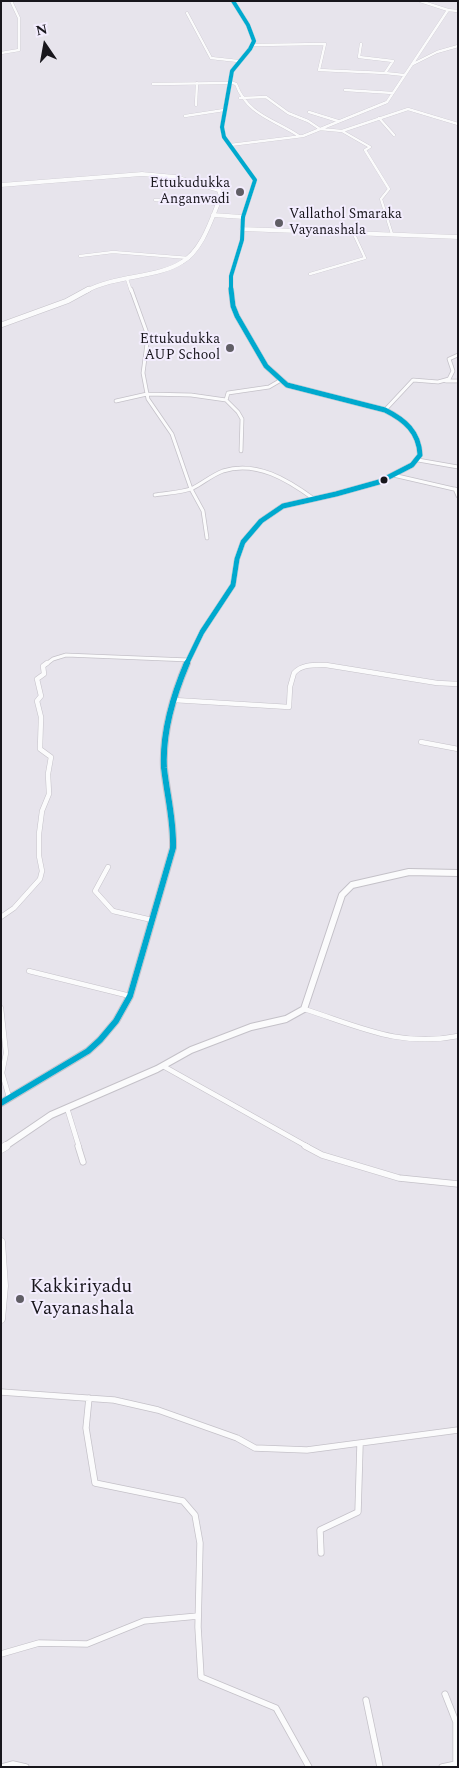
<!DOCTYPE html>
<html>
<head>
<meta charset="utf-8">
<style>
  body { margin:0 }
  #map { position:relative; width:459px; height:1768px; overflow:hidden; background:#e7e4ec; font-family:Spectral,serif }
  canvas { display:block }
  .frame { position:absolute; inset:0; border:2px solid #18161c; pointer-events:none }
  .north { position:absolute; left:20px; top:20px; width:50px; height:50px; -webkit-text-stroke:4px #f3edfe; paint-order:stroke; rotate:348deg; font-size:14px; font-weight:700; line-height:20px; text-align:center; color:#18161c }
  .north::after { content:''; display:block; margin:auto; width:18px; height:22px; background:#18161c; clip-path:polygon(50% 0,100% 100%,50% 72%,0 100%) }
</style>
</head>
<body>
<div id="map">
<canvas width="459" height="1768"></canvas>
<div class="frame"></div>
<div class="north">N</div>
</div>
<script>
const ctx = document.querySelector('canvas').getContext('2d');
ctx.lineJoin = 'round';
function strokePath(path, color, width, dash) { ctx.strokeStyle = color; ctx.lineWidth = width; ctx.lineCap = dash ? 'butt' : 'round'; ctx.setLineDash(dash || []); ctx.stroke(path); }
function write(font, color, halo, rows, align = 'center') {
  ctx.font = font + ' Spectral,serif'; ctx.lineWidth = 4; ctx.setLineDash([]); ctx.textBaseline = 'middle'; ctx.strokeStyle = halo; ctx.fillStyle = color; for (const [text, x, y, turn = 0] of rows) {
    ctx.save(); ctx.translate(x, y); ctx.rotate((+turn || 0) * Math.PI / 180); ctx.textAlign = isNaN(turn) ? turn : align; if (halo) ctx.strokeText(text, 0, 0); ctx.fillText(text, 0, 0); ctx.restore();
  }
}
const streetFar3 = new Path2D(`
  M447,10L458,11
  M187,13L211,58L238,61
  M361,44L359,57L393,61L385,73L404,75
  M253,45L325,44L319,70L385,73
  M1,53L19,50V18L11,1
  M413,64L437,52L458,46
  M230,82L236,84C248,116 274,119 299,136
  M153,84L230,83
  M345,90L393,93
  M240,98L266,97L288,113L308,121L320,129L342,131L408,109L458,124
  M196,105L197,83
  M309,112L338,121
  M185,116L224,110
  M379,118L394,135
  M342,131L370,147L365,150L389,189L381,199L392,234
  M230,145L303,136L387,102L448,10L420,1
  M155,200L218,204
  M80,256L113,252L189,258
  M310,274L365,258L353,232
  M127,279L131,291`);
const streetFar2 = new Path2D(`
  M131,289L148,336L143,373L148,399L172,434L191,489L203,511L207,538
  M446,381H458
  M226,400L238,412L242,419L241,451
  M116,401L147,394L191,395L226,400L228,393L269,387L281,380
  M385,410L413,380L438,382L449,379L453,371L449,359L458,355
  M418,460L458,467
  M393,475L458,490
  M455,489L458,496
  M155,495C167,493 181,493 193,488C203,483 212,475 223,471C256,460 288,480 314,499
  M45,665L53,659L66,655L189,660`);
const streetFar1 = new Path2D(`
  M174,700L289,707L290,687L294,673C302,664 314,665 326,665L437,683L458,684
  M421,742L458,749
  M108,867L95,891L113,911L152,920
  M1,917L14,908L40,879L42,871L39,856V834L42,811L49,794L48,774L51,757L40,749L41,717L37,701L41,696L37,679L44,674L43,666L47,663
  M29,971L130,996
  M1,1008L6,1053L2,1073L9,1097
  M304,1009C358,1026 400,1048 458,1036
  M163,1066L308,1147
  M67,1108L79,1147`);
const street = new Path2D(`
  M78,1146L83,1162
  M305,1146L322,1155L399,1178L458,1184
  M1,1392L114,1400L158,1410L237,1438L255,1448L307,1450L458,1430
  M89,1398L86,1428L95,1483L183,1501L195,1515L200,1543L198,1627L201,1677L276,1708L309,1767
  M321,1553L320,1530L358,1512L360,1445
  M1,1654L39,1643L87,1644L144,1621L198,1616
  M445,1694L456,1722V1764
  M366,1700L380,1767
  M2,1767L13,1764L26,1767
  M442,1767L456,1764`);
const secondaryFar3 = new Path2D(`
  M1,185L142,174L175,177L219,190L221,196C212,217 203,250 182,262C158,278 115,275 86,291
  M213,215L243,217
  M242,229L458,237
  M231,291V276L242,240L243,217L255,180L224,137L222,127L232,71L250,49L254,41L248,25L233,1`);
const secondaryFar2 = new Path2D(`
  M1,325L67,301L89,289
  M186,665L202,632L233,585L237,559L243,542L261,521L283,506L336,494L379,482L412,465L420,455C419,432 405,420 385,410L287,385L266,366L237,316L233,306L231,289`);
const secondaryFar1 = new Path2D(`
  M1,1103L88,1051L100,1040L116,1021L130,996L173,848C174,821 167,795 164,768C162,732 173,696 187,663
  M4,1147L51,1115L157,1069L191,1050L251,1027L286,1019L304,1009L342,895L352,885L409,872L458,873`);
const secondary = new Path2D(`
  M1,1149L6,1146
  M1,1242L4,1286L1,1319`);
strokePath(streetFar3, '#c4c1c8', 3);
strokePath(streetFar2, '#c4c1c8', 4.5);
strokePath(streetFar1, '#c4c1c8', 5.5);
strokePath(street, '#c4c1c8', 7);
strokePath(secondaryFar3, '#c4c1c8', 4.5);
strokePath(secondaryFar2, '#c4c1c8', 6);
strokePath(secondaryFar1, '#c4c1c8', 8);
strokePath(secondary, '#c4c1c8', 9);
strokePath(streetFar3, '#fbfbfc', 2.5);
strokePath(streetFar2, '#fbfbfc', 3);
strokePath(streetFar1, '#fbfbfc', 4.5);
strokePath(street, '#fbfbfc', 5.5);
strokePath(secondaryFar3, '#fbfbfc', 4);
strokePath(secondaryFar2, '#fbfbfc', 5);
strokePath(secondaryFar1, '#fbfbfc', 6);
strokePath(secondary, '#fbfbfc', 8);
strokePath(new Path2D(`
  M231,291V276L242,240L243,217L255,180L224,137L222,127L232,71L250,49L254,41L248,25L233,1`), '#00a9ce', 4);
strokePath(new Path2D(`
  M186,665L202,632L233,585L237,559L243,542L261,521L283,506L336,494L379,482L412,465L420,455C419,432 405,420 385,410L287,385L266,366L237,316L233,306L231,289`), '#00a9ce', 5);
strokePath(new Path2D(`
  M1,1103L88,1051L100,1040L116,1021L130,996L173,848C174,821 167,795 164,768C162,732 173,696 187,663`), '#00a9ce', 6);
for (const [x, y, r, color] of [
  [240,192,5,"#605e65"],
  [279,223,5,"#605e65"],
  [230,348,5,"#605e65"],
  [384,480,4.5,"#18161c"],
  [20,1299,5,"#605e65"]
]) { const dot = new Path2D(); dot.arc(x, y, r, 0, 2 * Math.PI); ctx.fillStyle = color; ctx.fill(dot); strokePath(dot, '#f3edfe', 2); }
write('14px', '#18161c', '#f3edfe', [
  ["Ettukudukka",230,184],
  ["Anganwadi",230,200],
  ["Vallathol Smaraka",289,215,"left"],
  ["Vayanashala",289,231,"left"],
  ["Ettukudukka",220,340],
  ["AUP School",220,356]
], 'right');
write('19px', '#18161c', '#f3edfe', [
  ["Kakkiriyadu",30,1288],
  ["Vayanashala",30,1310]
], 'left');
</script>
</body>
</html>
